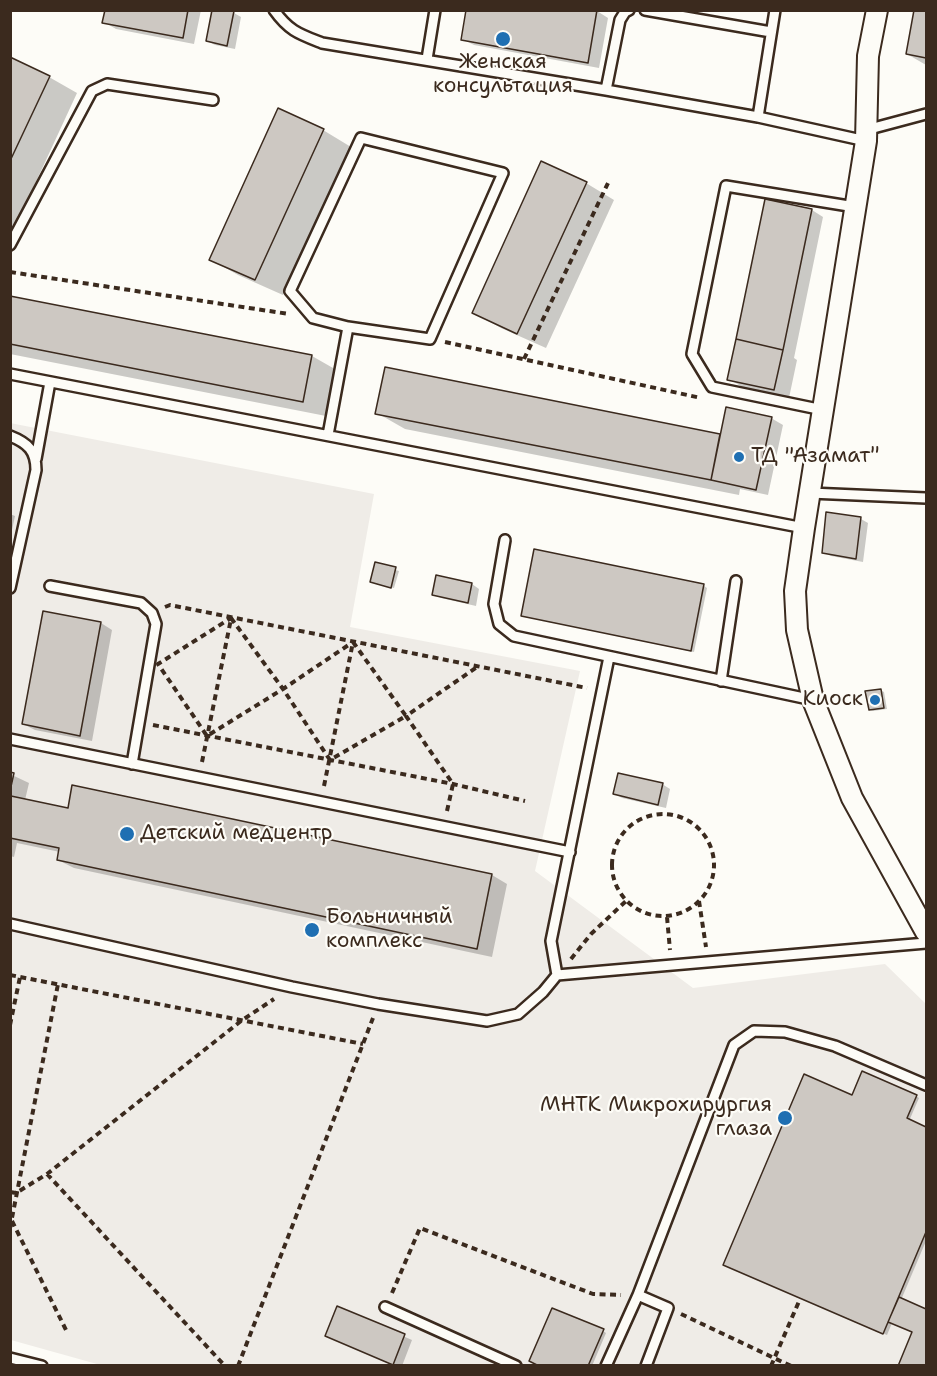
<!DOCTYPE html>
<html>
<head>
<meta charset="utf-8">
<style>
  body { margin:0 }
  #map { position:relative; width:937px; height:1376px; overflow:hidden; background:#fdfcf7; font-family:"Shantell Sans",sans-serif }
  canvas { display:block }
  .frame { position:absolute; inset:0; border:12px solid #3b2a1e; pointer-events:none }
</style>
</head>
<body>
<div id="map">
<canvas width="937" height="1376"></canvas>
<div class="frame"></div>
</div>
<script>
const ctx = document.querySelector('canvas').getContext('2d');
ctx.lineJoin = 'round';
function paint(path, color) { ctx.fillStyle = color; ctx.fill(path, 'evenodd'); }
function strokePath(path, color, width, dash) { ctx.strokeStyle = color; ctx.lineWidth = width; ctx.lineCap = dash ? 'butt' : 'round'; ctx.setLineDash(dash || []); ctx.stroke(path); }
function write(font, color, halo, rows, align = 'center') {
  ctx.font = font + ' "Shantell Sans",sans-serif'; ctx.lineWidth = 4.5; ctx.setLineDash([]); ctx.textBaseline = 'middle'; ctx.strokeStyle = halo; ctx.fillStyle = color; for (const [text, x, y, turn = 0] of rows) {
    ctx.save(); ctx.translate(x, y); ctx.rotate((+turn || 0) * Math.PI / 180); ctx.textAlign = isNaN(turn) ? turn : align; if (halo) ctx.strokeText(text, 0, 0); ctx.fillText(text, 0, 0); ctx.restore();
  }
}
paint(new Path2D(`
  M10,423L374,494L350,627L580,671L535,871L693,988L885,964L926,1004V1365L104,1366L11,1340Z`), '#efece7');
paint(new Path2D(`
  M106,10H201L194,44L116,29L104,22Z
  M214,10H224L234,13L241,17L235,49L215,45L207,41Z
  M592,10L597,11L608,18L599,68L474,45L462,39Z
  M916,10H926V65L907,54Z
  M10,59L49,77L77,93L10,238Z
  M323,130L351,147L283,295L238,275L210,259Z
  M586,183L614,200L546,348L501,328L473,312Z
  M812,210L823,217L794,358L797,360L789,398L744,388L729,379Z
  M10,297L312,356L340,372L331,417L10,354Z
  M377,413L721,436L771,418L783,425L768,495L740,489L739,495L405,429Z
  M10,514L15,516L10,539Z
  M861,519L868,523L863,562L831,556L823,552Z
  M376,564L399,571L394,588L375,583Z
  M437,577L472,584L479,589L476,606L441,598L433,594Z
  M704,586L707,588L694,652L526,617L522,615Z
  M44,613L101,623L112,630L92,741L35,730L23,724Z
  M880,690L884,692L887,709L873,711L870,710Z
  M10,774L29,783L25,800L69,810L74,786L492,875L507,884L492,957L74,868L58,860L60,852L17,843L14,857L10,856Z
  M662,784L670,789L666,808L622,798L615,794Z
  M916,1096L919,1098L909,1121L926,1128V1241L901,1300L926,1310V1366H899L913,1332L892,1323L887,1335L728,1267L852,1097Z
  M338,1308L412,1340L402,1366H398L326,1336Z
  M603,1331L606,1333L592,1366H541Z`), '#0003');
const building = new Path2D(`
  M105,10H188L183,38L102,23Z
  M212,10L234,11L227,46L206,41Z
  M466,10H597L588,63L461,40Z
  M914,10H926V58L906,54Z
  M10,57L50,76L10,161Z
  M278,108L324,129L255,280L209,260Z
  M541,161L587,182L517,334L472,313Z
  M765,199L812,209L783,350L736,339Z
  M10,296L312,355L303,402L10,344Z
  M736,339L783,350L774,390L727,380Z
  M385,367L720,434L711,480L375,414Z
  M726,407L772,417L756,490L711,480Z
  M826,512L861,517L856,559L822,553Z
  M534,549L704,584L691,651L521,616Z
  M375,562L396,567L391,588L370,582Z
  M436,575L472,583L468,603L432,595Z
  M43,611L101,622L80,736L22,724Z
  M881,689L884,708L869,710L865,691Z
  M10,772L14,773L10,791Z
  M618,773L663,783L658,805L613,794Z
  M72,785L492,874L477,949L57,860L59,848L10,838L11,796L68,808Z
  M862,1071L917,1095L907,1118L926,1127V1232L883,1334L723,1265L804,1074L852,1095Z
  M899,1297L926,1309V1366H898L912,1332L888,1322Z
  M337,1306L405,1334L393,1365L325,1336Z
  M552,1308L604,1329L588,1366H539L529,1361Z`);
paint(building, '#cdc8c2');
strokePath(building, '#3b2a1e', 1.5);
const service = new Path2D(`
  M274,10C289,31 299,34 322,43L606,90L758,117L866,141
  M645,10L771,32
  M427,59L435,10
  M606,90L620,20L625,12L629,10
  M758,117L775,10
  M866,130L926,114
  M10,245L92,91L107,84L213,100
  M10,374L804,528
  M823,410L712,387L692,354L726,186L855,207
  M328,435L348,327L313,318L290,291L361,138L503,173L430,339L348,327
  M10,436C28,443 36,451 36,470L10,588
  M36,459L50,382
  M810,493L926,498
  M505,540L494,604L499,624L514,636L813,700
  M50,586L141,603L152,613L156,624L132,764
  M721,681L736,581
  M10,739L570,852
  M10,924L292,987L378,1004L487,1021L518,1014L543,992L557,975L926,943
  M557,975L551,941L609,657
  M385,1307L516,1366
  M10,1358L42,1366
  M606,1366L638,1295
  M646,1366L668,1308L638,1295L734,1045L754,1031L785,1032L835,1046L926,1085`);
const minor = new Path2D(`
  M877,10L868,56L866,141L804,528L795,591L797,630L813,700L852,798L926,932`);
strokePath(service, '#3b2a1e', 14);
strokePath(minor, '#3b2a1e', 24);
strokePath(new Path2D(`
  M10,272L289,314
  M445,342L701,398
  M524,359L608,183
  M165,607L170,605L587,688
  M231,618L283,689L207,736L158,664Z
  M353,642L406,716L330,760L283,689Z
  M153,725L453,784L525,801
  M202,762L231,619
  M324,786L353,642
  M447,811L453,784L406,716L477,667
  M612 865a51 51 0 1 1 102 0a51 51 0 1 1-102 0Z
  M699,901L706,947
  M667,917L670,950
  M571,959L591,934L626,901
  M10,975L363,1044
  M10,1025L20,977
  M47,1174L225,1366
  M10,1192L16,1193L47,1174L241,1021L274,999
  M12,1221L66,1330
  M10,1228L58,984
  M392,1293L420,1228L593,1294L621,1295
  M681,1314L791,1366
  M238,1366L373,1018
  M771,1366L800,1299`), '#3b2a1e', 4, [6, 4.5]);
strokePath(service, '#fdfcf7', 9);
strokePath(minor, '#fdfcf7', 20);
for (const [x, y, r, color] of [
  [503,39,8,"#1f6fb2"],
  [739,457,6,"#1f6fb2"],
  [875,700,6,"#1f6fb2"],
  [127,834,8,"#1f6fb2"],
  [312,930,8,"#1f6fb2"],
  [785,1118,8,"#1f6fb2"]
]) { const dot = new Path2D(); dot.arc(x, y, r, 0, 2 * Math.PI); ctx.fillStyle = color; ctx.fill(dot); strokePath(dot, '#fdfcf7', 2); }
write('21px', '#3b2a1e', '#fdfcf7', [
  ["Женская",503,63,"center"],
  ["консультация",503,87,"center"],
  ["ТД \"Азамат\"",751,457],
  ["Киоск",863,700,"right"],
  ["Детский медцентр",140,834],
  ["Больничный",326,918],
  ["комплекс",326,942],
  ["МНТК Микрохирургия",772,1106,"right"],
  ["глаза",772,1130,"right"]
], 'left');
</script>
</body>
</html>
